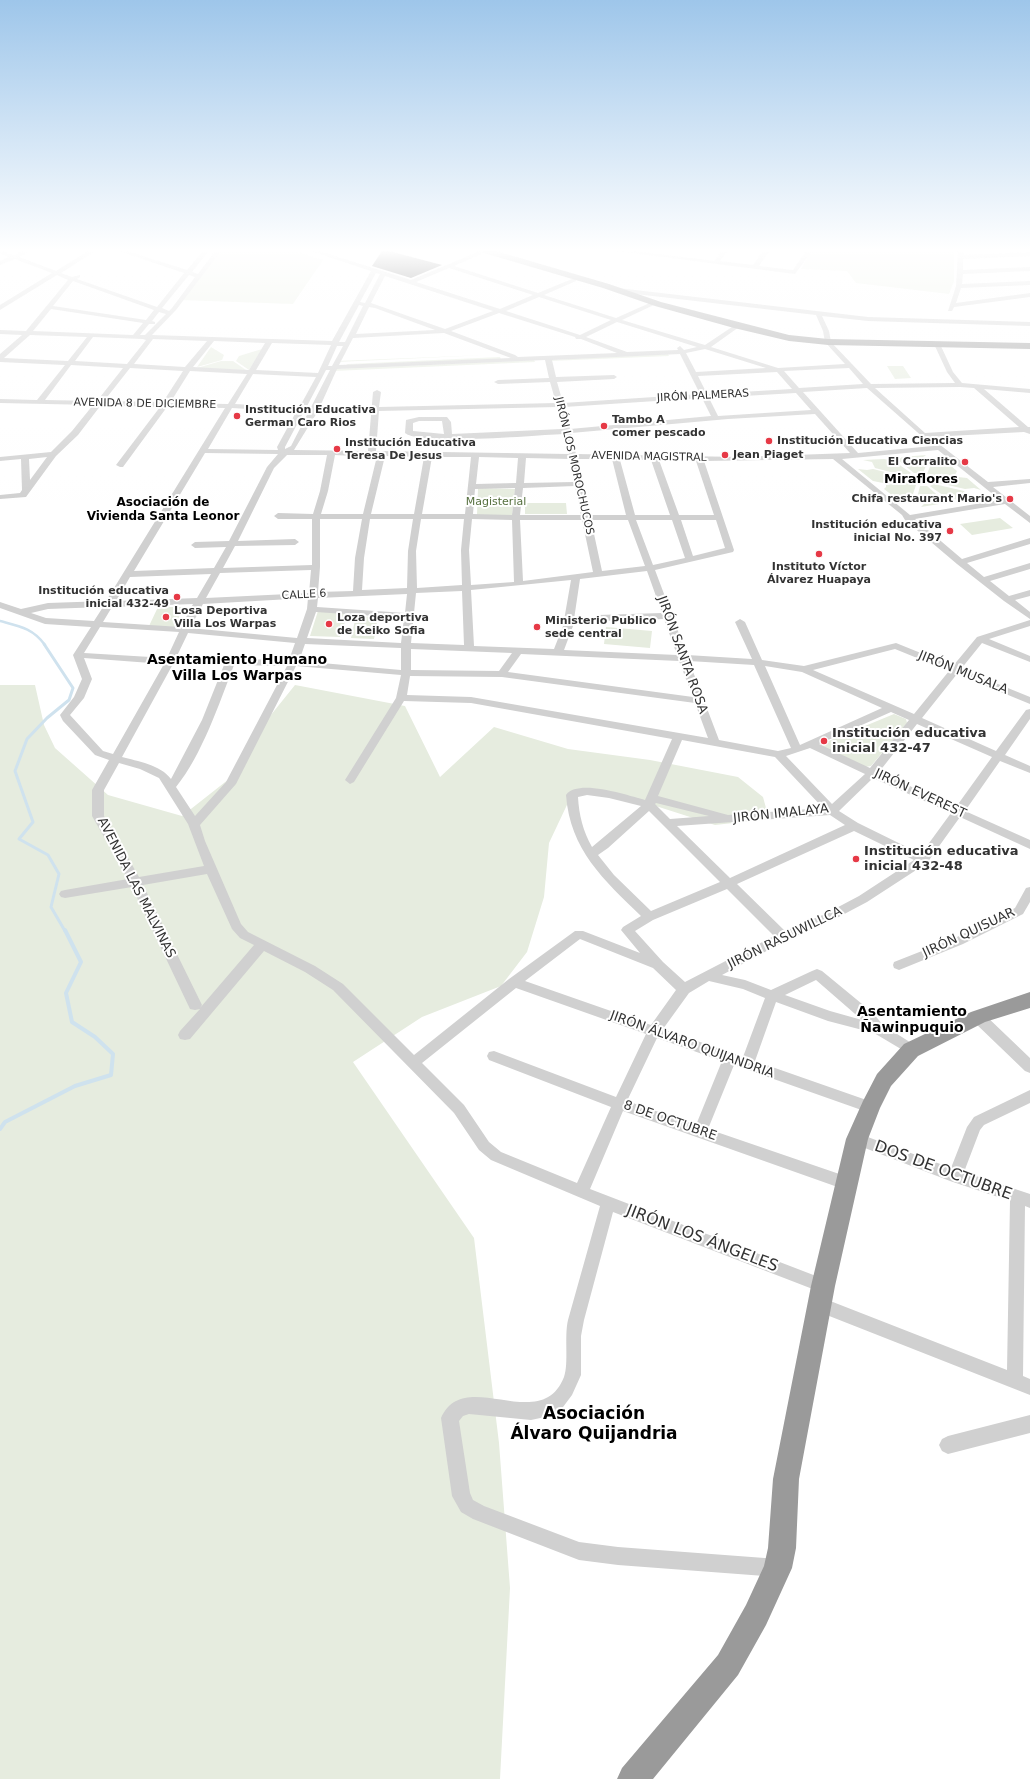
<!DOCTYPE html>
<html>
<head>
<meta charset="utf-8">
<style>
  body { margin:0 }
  canvas { display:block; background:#fff }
</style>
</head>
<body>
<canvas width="1030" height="1779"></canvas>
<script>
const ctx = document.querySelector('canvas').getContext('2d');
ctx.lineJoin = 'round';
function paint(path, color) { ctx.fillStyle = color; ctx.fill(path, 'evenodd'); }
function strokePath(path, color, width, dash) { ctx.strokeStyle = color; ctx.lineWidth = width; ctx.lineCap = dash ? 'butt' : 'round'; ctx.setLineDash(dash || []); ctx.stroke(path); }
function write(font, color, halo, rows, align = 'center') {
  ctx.font = font + ' "DejaVu Sans",sans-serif'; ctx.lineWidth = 4; ctx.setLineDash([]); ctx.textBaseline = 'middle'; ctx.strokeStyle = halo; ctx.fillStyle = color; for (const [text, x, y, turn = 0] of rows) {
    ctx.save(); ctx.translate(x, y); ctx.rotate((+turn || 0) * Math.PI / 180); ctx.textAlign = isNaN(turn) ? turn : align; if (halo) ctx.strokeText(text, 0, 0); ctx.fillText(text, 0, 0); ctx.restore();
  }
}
paint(new Path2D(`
  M220,251H294L323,260L293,304L181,300Z
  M811,251H954V281L949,294L856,283L847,271L801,269Z
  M211,347L224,355L222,360L197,367Z
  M262,349L249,370L236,361L239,356Z
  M668,354L669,356L550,361L549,360Z
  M486,355L337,362L336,361Z
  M500,357L501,359L346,365L348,364Z
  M534,360L535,362L333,371V369Z
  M221,361H233L246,370L197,368Z
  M887,366H903L911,378L895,379Z
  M926,455L921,459L927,463L923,473H914L898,460L902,457Z
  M884,459L894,461L911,473L906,476L875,468L872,462L863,460Z
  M943,459L957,471L955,475L933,477L927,474L931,464H940Z
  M858,469L867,470L873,469L905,477L906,480L883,483L873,481Z
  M958,477L967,478L981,490L974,488L965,489L935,482L934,479Z
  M908,482L916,485L912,497L904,498L901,502L884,489L886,487V485Z
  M934,484L964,491L967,496L978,497C954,502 950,501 930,486Z
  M920,486H927L942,499L938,502L939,504L921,507L925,503L917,498Z
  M478,488L515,489L512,515H477Z
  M525,503H566L567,514H525Z
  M1000,518L1013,528L972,535L960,524Z
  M158,607H183L175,627L149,626Z
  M318,611L348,613L340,637L310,636Z
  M356,616L378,617L374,639L351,638Z
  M606,627L652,631L650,648L604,644Z
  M0,685H35L44,725L55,748L108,795L182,816L229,779L258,731L295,685L405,706L440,777L494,727L568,749L650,760L738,777L763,797L769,819L715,825L634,799L574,790L549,843L544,897L527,952L501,986L422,1017L353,1062L474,1238L499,1443L510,1588L500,1779H0Z
  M894,714L906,719L907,723L871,766L865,767L819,745Z`), '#e6ecdf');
strokePath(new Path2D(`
  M0,621C19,626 33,628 45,645`), '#cfe2ee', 2.5);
strokePath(new Path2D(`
  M44,644L73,688L69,700L47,718L27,739L15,771L33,822L19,839L48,855L59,874L51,907L65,931`), '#cfe2ee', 3);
strokePath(new Path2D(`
  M0,1129L5,1122L75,1086L111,1075L113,1054L95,1037L72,1022L66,993L81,962L65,930`), '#cfe2ee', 4);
paint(new Path2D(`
  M382,251H389L442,265L411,278L372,266Z`), '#1a1a1a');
paint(new Path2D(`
  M0,251L14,255L23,251H30L19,257L56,271L88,251H95L61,273L72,277L80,275V277L77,279L157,307L184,273L119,251H127L187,270L203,251H209L192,272L198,274L215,251H221L176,310L152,335L332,341L371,271L311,251H319L411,280L480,251H488L454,266L538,293L572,279H576V281L544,295L616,318L652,302H656V304L622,320L705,345L735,325H739V327L711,347L778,368L845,364L825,342L823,331L816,315L618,292L615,290L618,288L868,317L1030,322V326L868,321L822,316L829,331L831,342L871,384L955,383L947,372L934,344L937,342L940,344L953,372L962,383L1030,389V393L984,389L1028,427H1030V434L1024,432L930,437L988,482L1030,479V483L993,487L1030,516V523L1005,504L915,519L962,559L1030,538V544L967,563L984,577L1030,563V569L990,581L1009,596L1030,590V596L1015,600L1030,612V619L1004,601L957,564L905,520L902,515L833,459L704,461L734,550L733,552L655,570L687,655L752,659L735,622L740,619L745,622L762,660L804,666L896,643L953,666L977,637L1030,620V626L989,639L1030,656V662L982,643L961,669L1030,697V704L957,674L922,718L996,751L1026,710L1030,709V719L1005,755L1030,766V773L1000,761L965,811L1030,840V849L960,817L927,863L867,902L833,920L787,940L722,975L745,980L771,990L812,971L817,969L822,971L873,1013L883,1025L916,1046L918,1050L916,1054L911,1055L874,1033L828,1021L776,1002L755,1061L875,1103L877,1107L875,1111L870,1113L734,1065L708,1129L851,1178L853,1183L851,1188L846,1190L623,1111L590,1189L829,1281L831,1286L829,1291L823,1293L613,1212L584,1320L581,1336V1375L572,1395L563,1407L545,1417L531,1420L469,1414L463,1416L459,1421L470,1493L473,1500L484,1506L579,1542L618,1547L778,1559L785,1561L787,1568L785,1575L778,1577L618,1565L579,1560L473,1519L461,1512L452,1496L441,1418C464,1365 541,1436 564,1377C569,1363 564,1337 568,1320L600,1206L491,1160L479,1150L454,1113L333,990L305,972L264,951L190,1039L185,1040L180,1039L178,1035L180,1031L200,1009L195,1010L190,1009L132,887L65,898L61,897L59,894L61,891L65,890L128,879L92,816V790L109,760L95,755L63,721L60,715L74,697L82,679L73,655L91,627L45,624L0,608V602L21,609L48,603L106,601L225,408L167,407L123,467H120L116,465L160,407L101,405L78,435L56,456L26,497L0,499V495L20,493L22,490L21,459L0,461V457L51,452L72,431L93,405L0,403V399L37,400L65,365L0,362V354L22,335L0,334V330L26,331L68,280L57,275L0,310V305L52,273L15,259L0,265V261L9,257L0,253ZM449,268L533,295L500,309L416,282ZM376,273L380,274L365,303L360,302ZM189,275L195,277L172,308L169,311L162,308ZM385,276L493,311L445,329L371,303ZM73,281L154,310L146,320L53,306ZM539,297L611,320L580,335L506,311ZM359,305L363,306L345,342H339ZM369,307L375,308L435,330L356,334ZM51,309L143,323L133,335L33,331ZM159,312L166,314L145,335H140L149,324H155V322L152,321ZM499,313L575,337L576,339H581L617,353L518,357L515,355L451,331ZM617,322L697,347L684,350L680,346L677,348L678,350L627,352L586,337ZM444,333L511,358L339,365L353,338ZM30,335L87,337L68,361L4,358ZM93,337L143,339L146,340L127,364L75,361ZM153,339L207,341L185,367L134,364ZM214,341L265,343L249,370L193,367ZM272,343L331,345L318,373L256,370ZM337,346H343L332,366H328ZM705,349L766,368L696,372L686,353ZM680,354L700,394L563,403L557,382L614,379L617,377L614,375L556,377L552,360ZM545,360L549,378L498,380L494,382L498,384L550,382L556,403L379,407L381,392L377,390L373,392L368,451L294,450L318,411L337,369ZM71,365L123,368L97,401L45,400ZM130,368L183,371L163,402L104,401ZM849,368L863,384L799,388L784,371ZM326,370H330L310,409L306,408ZM190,371L247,374L228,404L170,403ZM777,372L792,389L707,394L698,376ZM253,374L316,377L299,408L235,404ZM960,387L974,388L1019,427L925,433L875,388ZM867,388L933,446L858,453L803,392ZM796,393L811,410L718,416L709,398ZM702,398L711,416L570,429L564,407ZM557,407L562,429L452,434L451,422L447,417H419L406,420L405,433C420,446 538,435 563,434L569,454L376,451L379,411ZM232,408L296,412L277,447L278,450L208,449ZM303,413H308L291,446L285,449V447ZM815,414L850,453L739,457L576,454L571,433L728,419ZM419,421H442L444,434L413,431V423ZM938,450L1000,500L910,515L842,459ZM205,453L278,454L267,467L229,541L195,542L191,545L195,548L226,547L214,568L134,571ZM287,455H327L320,491L313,514L278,513L274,516L278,519H312V565L223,568L235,546L295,545L299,542L295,539L238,541L274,468ZM335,455L372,457L377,456L363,514H321L328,491ZM385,456L424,457L414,514H371ZM47,457L30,480L29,459ZM432,457H471L465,514H422ZM479,457L518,458L516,483L476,484ZM526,458L570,459L574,482L524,483ZM578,459H612L626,515H590ZM620,460H651L670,515H635ZM659,460L696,461L714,515H679ZM575,486L581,515H520L523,488ZM515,488L512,515L473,514L475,489ZM320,519H362L355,558L353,591L318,592L320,567ZM370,519H413L408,551L407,588L362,590L364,558ZM421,519H464L461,550L462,585L417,588L416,551ZM472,519L512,520L514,582L471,585L469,550ZM520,520H582L593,572L523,581ZM591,520H628L645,566L602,571ZM636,520H672L685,558L653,565ZM681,520H716L725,548L693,556ZM311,570L309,593L206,598L220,573ZM647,571L662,613L598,615L593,618L598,621L664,619L677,655L564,650L573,626L580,579ZM211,574L197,598L116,601L130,577ZM571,580L563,626L554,649L474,646L471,590ZM462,591L464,645L411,643L416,593ZM407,594L405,613L317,607L318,598ZM308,598L307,609L297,638L190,628L203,604ZM193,604L181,627L103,622L112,607ZM103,607L94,621L46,618L31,613L48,609ZM316,612L404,618L401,643L307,638ZM100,627L179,632L167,658L84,653ZM188,633L295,643L289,660L176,658ZM305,644L401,648V670L299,661ZM411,649L512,653L499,671L411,670ZM895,649L949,671L914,714L813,670ZM521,654L679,661L693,697L508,672ZM84,658L164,664L113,754L103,751L70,715L84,698L92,679ZM689,661L754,665L791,748L778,751L719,740ZM173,664L224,665L202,720L171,779C161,765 137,761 122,757ZM234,665L287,666L226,782L195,816L176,787C202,755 219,704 234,665ZM296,666L401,675L396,698L345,780L350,784L354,782L404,701L471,703L672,739L645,800C629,796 578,778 566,795C570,850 604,880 641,916L623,927L621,930L640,953L583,931H575L509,979L414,1055L343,984L315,966L248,932L241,924L205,841L200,825L236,784ZM765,666L802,672L882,708L800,745ZM410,676L502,677L695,703L708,738L471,697L407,695ZM891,712L909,720L870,768L819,744ZM917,724L992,757L956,807L879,772ZM682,740L775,757L823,808L728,815L658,796ZM810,748L865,774L832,804L786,756ZM119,763L140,769L159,778L188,824L204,866L139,877L104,816V790ZM873,778L951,813L921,854L858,823L839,811ZM587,795L609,798L641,806L592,847C583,831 579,815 578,797ZM656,803L709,816L670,819L655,804ZM649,811L720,882L651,911L614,875L598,855L608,848ZM830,815L845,825L730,878L677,826ZM854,831L914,860L859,896L825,914L785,931L737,884ZM207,874L232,929L240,938L254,945L200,1008L202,1005L143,885ZM727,889L774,936L685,982L663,962L635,931L653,920ZM580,939L653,968L676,990L651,1025L525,981ZM816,980L862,1020L830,1011L785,995ZM709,981L743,989L765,998L743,1057L663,1029L689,993ZM516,988L646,1034L616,1097L494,1051L489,1052L487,1056L489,1060L611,1107L577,1183L501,1152L489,1142L464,1105L422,1063ZM657,1038L722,1061L696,1125L627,1101Z
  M617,251H633L715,261L721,251H727L720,261L753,265L763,251H769L759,266L793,270L806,251H812L795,274Z
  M958,251H964V255L1030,252V256L963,259V270L1030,267V271L963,274L962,284L1030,281V285L961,288L956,303L1030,293V297L954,307L952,311H948L956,286Z
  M1030,887V902L1023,914L963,944L904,968L899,970L894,968L893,965L894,962L955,938L1015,908L1026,888Z
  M978,1012L983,1013L1030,1058V1073L1025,1071L973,1021L971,1017L973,1013Z
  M1030,1090V1103L984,1125L980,1130L964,1172L1030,1194V1208L1025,1206L1023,1376L1030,1379V1395L814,1310L812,1305L814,1300L820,1297L1007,1370L1010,1201L950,1181L852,1143L850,1139L852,1135L857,1133L951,1168L967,1127L974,1117Z
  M1030,1415V1433L948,1454L942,1451L939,1445L942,1439L948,1436Z`), '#d0d0d0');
paint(new Path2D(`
  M483,251H496L609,284L661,302L789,335L828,339L1030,343V349L828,345L789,341L734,328L655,306L603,288L484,253Z
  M1030,992V1008L985,1022L918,1056L891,1086L880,1108L868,1139L835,1286L799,1479L796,1548L792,1568L766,1625L738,1675L653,1779H617L622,1768L718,1655L746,1605L764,1566L768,1548L773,1479L811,1286L846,1139L863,1101L877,1074L904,1044L971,1012Z`), '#9a9a9a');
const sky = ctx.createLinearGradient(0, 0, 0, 500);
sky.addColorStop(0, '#9ec6ea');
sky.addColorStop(0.5, '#fff');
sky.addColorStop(1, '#ffffff00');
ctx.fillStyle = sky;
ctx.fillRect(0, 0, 1030, 500);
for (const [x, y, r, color] of [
  [237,416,4,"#e63946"],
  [604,426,4,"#e63946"],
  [769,441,4,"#e63946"],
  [337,449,4,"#e63946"],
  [725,455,4,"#e63946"],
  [965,462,4,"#e63946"],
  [1010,499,4,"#e63946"],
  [950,531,4,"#e63946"],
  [819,554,4,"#e63946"],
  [177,597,4,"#e63946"],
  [166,617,4,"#e63946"],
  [329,624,4,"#e63946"],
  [537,627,4,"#e63946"],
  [824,741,4,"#e63946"],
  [856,859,4,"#e63946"]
]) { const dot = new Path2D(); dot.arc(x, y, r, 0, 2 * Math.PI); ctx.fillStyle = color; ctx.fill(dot); strokePath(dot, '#fff', 1.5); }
write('11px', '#333', '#fff', [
  ["JIRÓN PALMERAS",703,396,-3],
  ["AVENIDA 8 DE DICIEMBRE",145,404,1],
  ["AVENIDA MAGISTRAL",649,457,1],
  ["JIRÓN LOS MOROCHUCOS",574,466,77],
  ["CALLE 6",304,595,-3]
]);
write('bold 11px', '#333', '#fff', [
  ["Institución Educativa",245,410],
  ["German Caro Rios",245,423],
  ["Tambo A",612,420],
  ["comer pescado",612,433],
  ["Institución Educativa Ciencias",777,441],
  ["Institución Educativa",345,443],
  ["Teresa De Jesus",345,456],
  ["Jean Piaget",733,455],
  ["El Corralito",957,462,"right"],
  ["Chifa restaurant Mario's",1002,499,"right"],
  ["Institución educativa",942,525,"right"],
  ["inicial No. 397",942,538,"right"],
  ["Instituto Víctor",819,567,"center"],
  ["Álvarez Huapaya",819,580,"center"],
  ["Institución educativa",169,591,"right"],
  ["inicial 432-49",169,604,"right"],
  ["Losa Deportiva",174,611],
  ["Villa Los Warpas",174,624],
  ["Loza deportiva",337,618],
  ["de Keiko Sofia",337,631],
  ["Ministerio Publico",545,621],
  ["sede central",545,634]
], 'left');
write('11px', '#56703f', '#fff', [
  ["Magisterial",496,502]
]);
write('bold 12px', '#000', '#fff', [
  ["Asociación de",163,503],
  ["Vivienda Santa Leonor",163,517]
]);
write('bold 13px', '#000', '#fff', [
  ["Miraflores",921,480]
]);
write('13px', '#333', '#fff', [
  ["JIRÓN SANTA ROSA",682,655,70],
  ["JIRÓN MUSALA",963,673,22],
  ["JIRÓN EVEREST",920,794,25],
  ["JIRÓN IMALAYA",781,814,-6],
  ["AVENIDA LAS MALVINAS",136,888,63],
  ["JIRÓN QUISUAR",969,933,-25],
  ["JIRÓN RASUWILLCA",785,938,-26],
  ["JIRÓN ÁLVARO QUIJANDRIA",692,1045,20],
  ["8 DE OCTUBRE",670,1121,19]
]);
write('bold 13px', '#333', '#fff', [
  ["Institución educativa",832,734],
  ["inicial 432-47",832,749],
  ["Institución educativa",864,852],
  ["inicial 432-48",864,867]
], 'left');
write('bold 14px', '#000', '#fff', [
  ["Asentamiento Humano",237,660],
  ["Villa Los Warpas",237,676],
  ["Asentamiento",912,1012],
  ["Ñawinpuquio",912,1028]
]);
write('16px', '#333', '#fff', [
  ["DOS DE OCTUBRE",943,1171,20],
  ["JIRÓN LOS ÁNGELES",702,1239,21]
]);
write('bold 17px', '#000', '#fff', [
  ["Asociación",594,1415],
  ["Álvaro Quijandria",594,1435]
]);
</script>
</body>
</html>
